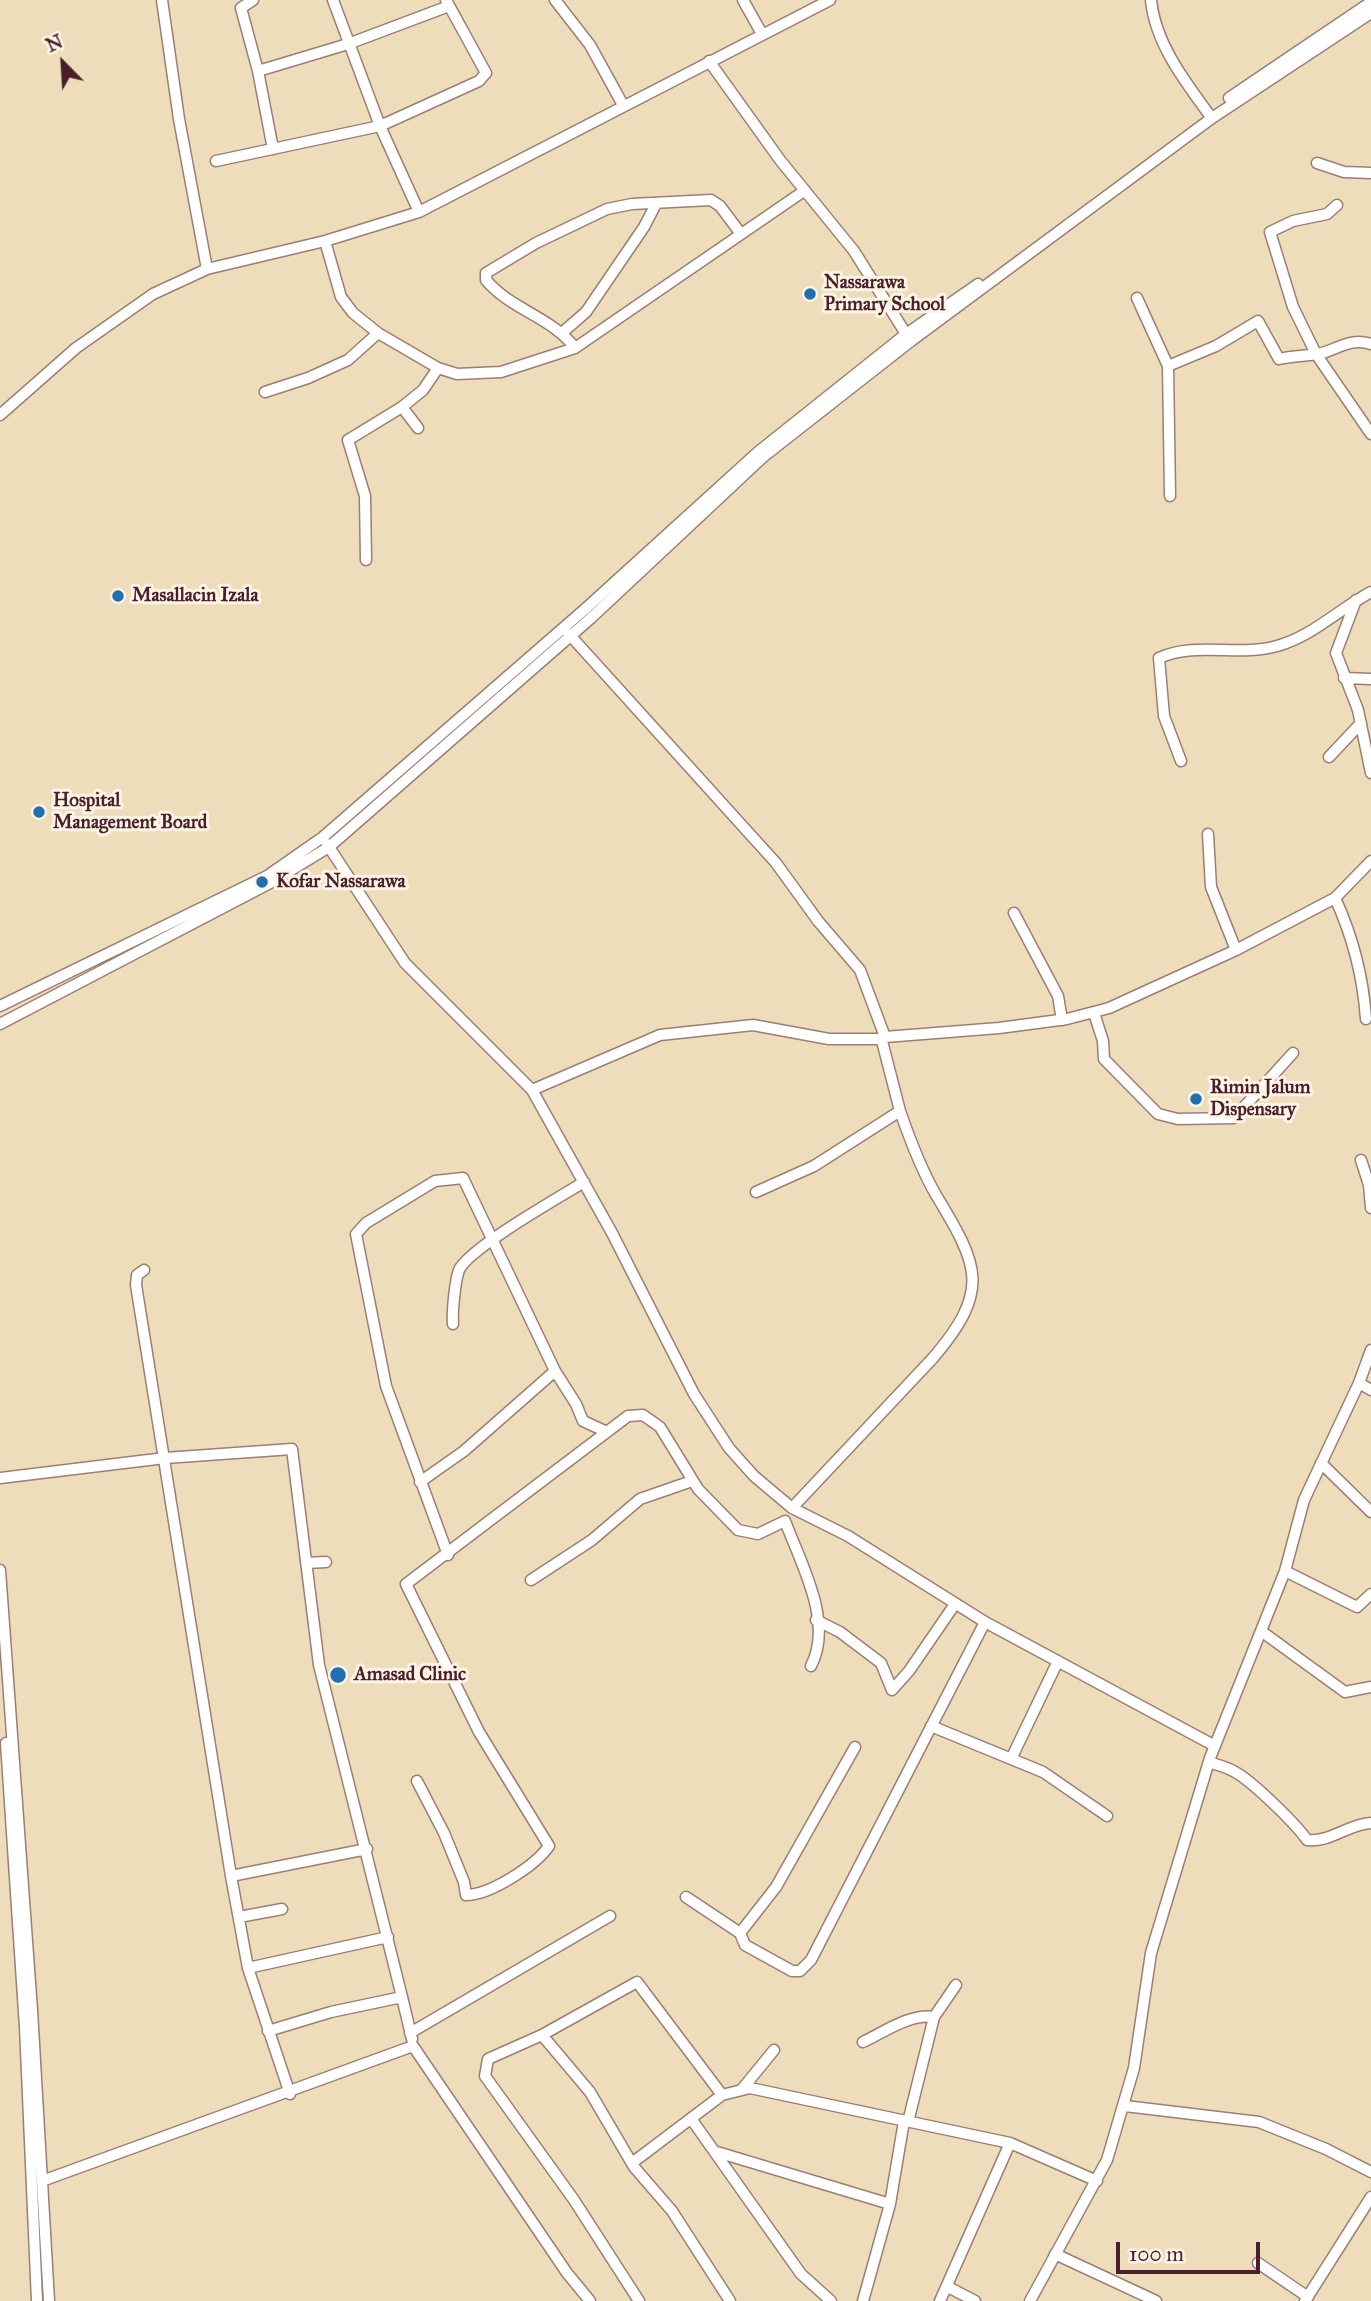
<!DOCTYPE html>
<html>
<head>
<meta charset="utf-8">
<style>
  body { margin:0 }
  #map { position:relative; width:1371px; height:2301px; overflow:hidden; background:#edb; font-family:"IM FELL Great Primer",serif }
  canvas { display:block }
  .north { position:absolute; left:28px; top:28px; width:70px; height:70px; -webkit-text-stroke:5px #fcf5e5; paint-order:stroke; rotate:336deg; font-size:19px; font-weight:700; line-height:28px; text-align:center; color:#4a1f2b }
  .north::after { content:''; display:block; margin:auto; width:24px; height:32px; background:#4a1f2b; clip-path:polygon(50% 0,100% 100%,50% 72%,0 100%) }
  .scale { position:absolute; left:1116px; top:2242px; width:144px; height:32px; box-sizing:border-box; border:4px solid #4a1f2b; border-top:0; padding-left:9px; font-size:21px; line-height:24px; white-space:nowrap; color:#4a1f2b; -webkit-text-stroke:5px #fcf5e5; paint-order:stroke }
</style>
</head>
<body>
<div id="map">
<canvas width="1371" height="2301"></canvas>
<div class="north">N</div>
<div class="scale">100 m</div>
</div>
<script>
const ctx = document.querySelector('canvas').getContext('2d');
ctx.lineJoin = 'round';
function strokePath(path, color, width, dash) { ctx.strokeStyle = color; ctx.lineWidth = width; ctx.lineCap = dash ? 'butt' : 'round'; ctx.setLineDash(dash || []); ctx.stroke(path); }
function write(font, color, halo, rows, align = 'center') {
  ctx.font = font + ' "IM FELL Great Primer",serif'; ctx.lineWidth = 6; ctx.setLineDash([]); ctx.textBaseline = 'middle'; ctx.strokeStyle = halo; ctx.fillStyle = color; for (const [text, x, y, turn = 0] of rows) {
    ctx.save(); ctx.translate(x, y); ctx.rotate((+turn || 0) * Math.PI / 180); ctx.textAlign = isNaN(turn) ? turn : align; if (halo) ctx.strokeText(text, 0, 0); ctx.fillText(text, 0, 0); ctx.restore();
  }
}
const minor = new Path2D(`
  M162,0L179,119L207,269
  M253,0L241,8L258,71L273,149
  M333,0L380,126L419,212
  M555,0L590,45L623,105
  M743,0L762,34
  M1151,0C1155,42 1183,79 1208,113
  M709,61L780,160L854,251L906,334
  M258,71L348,44L449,6
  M1229,98L1371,2
  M216,161L380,126L479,81L486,73L446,0
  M1317,163L1344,172L1371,173
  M1337,205L1327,214L1293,221L1270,232L1293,307L1316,354L1371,434
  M325,241L341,297L353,313L378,333L438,368L457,374L501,372L575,348L804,191
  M1137,298L1168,366L1216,346L1258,321L1279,359C1292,356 1305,356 1318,354C1337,350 1350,337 1371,344
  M563,332L586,312L644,227L656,204
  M575,348C552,317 511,310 486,280V273L536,243L607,209L632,204L711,200L720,206L741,234
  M1168,366L1170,496
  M265,392L308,378L348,360L378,333
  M402,407L418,428
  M0,415L76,348L153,294L207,269L325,241L419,212L830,0
  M366,560L365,496L348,440L402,407L423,390L438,368
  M1356,600L1336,653L1358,710L1371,773
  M568,633L776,863L818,921L860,970L885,1037
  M1344,678L1371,679
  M1329,757L1361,723
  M1181,761L1164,716L1159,658C1196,641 1239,657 1277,646C1313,636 1339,609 1371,592
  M1208,834L1211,887L1236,950
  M327,844L405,963L532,1090L612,1233L694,1394L729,1448L754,1476L792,1508L848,1536L985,1622L1215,1746
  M1335,898C1353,937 1363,976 1366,1019
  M1014,913L1058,996L1062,1020
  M0,1006L267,876L323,837L584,610L758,452L906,334L978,284
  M1094,1013L1103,1041L1104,1059L1158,1114L1178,1119L1234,1118L1293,1053
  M0,1024L270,883L329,847L591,618L763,457L911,341L1212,118L1371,13
  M532,1090L660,1035L753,1025L829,1039H882
  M1361,1160L1369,1185L1371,1208
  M756,1192L814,1166L900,1111L882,1041L885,1037L999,1028L1067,1019L1109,1008L1236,950L1335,898L1371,861
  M144,1270L137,1275L136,1285L231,1876L248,1968L290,2094
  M453,1324C452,1312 455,1281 459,1270C469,1248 560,1197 584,1182
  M1359,1383L1371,1390
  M1321,1463L1371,1512
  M0,1478L165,1458L292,1449L319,1665L402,1997
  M420,1482L464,1451L555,1371
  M792,1508L933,1358C991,1290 979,1266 936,1195C921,1169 910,1140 900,1111
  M448,1555L386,1386L356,1234L366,1223L435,1181L463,1178L555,1371L576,1404L583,1421L607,1432
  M306,1563L326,1562
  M0,1570L32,2010L49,2301
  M1285,1571L1357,1607L1371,1594
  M531,1580L592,1540L640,1499L692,1481
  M816,1620L840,1632L881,1663L892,1690L909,1671L955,1604
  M1261,1631L1345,1692L1371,1687
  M931,1726L1043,1772L1107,1816
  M6,1743L25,2027L37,2301
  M1012,1757L1058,1661
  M1209,1762C1217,1765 1227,1767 1235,1772C1252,1781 1296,1824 1307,1840C1330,1843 1348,1824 1371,1823
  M417,1781L444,1833L464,1882L466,1895C490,1895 535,1866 549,1846L479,1732L406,1584L628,1416L643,1415L660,1427L698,1489L738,1530L758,1534L785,1521C801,1564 834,1622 811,1666
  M231,1876L367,1849
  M686,1897L740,1933L745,1945L792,1971H800L811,1960L985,1622
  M239,1917L282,1909
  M740,1933L776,1887L855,1747
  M248,1968L388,1937
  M268,2031L331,2012L402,1997L412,2039
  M410,2033L610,1916
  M542,2035L590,2092L634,2167L672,2211L730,2301
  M863,2042C884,2032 911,2013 934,2017
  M743,2088L774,2050
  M1125,2106L1259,2122L1326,2149L1371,2172
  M692,2120L801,2274L831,2301
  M908,2122L934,2017L956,1985
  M717,2152L890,2204
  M632,2163L722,2095L750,2088L1010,2143L1097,2181
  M42,2181L413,2046L567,2273L590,2301
  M1055,2254L1156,2301
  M1258,2263L1308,2297
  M948,2287L975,2301
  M639,2301L574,2200L485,2076L488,2059L542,2035L637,1982L722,2095
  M863,2301L890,2204L904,2121
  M940,2301L1010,2143
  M1030,2301L1107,2160L1134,2068L1151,1953L1210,1758L1285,1571L1304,1500L1359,1383L1371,1350
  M1305,2301L1371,2197`);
strokePath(minor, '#9c7e73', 13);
strokePath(minor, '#fff', 10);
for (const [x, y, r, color] of [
  [810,294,7,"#1f6fb2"],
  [118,596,7,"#1f6fb2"],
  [39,812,7,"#1f6fb2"],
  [262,882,7,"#1f6fb2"],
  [1196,1099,7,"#1f6fb2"],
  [338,1675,9,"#1f6fb2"]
]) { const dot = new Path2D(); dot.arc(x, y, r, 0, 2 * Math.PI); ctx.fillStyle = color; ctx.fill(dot); strokePath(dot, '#fcf5e5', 2.5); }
write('bold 19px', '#4a1f2b', '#fcf5e5', [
  ["Nassarawa",824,283],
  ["Primary School",824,305],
  ["Masallacin Izala",132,596],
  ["Hospital",53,801],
  ["Management Board",53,823],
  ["Kofar Nassarawa",276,882],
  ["Rimin Jalum",1210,1088],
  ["Dispensary",1210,1110],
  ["Amasad Clinic",354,1675]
], 'left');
</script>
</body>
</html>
